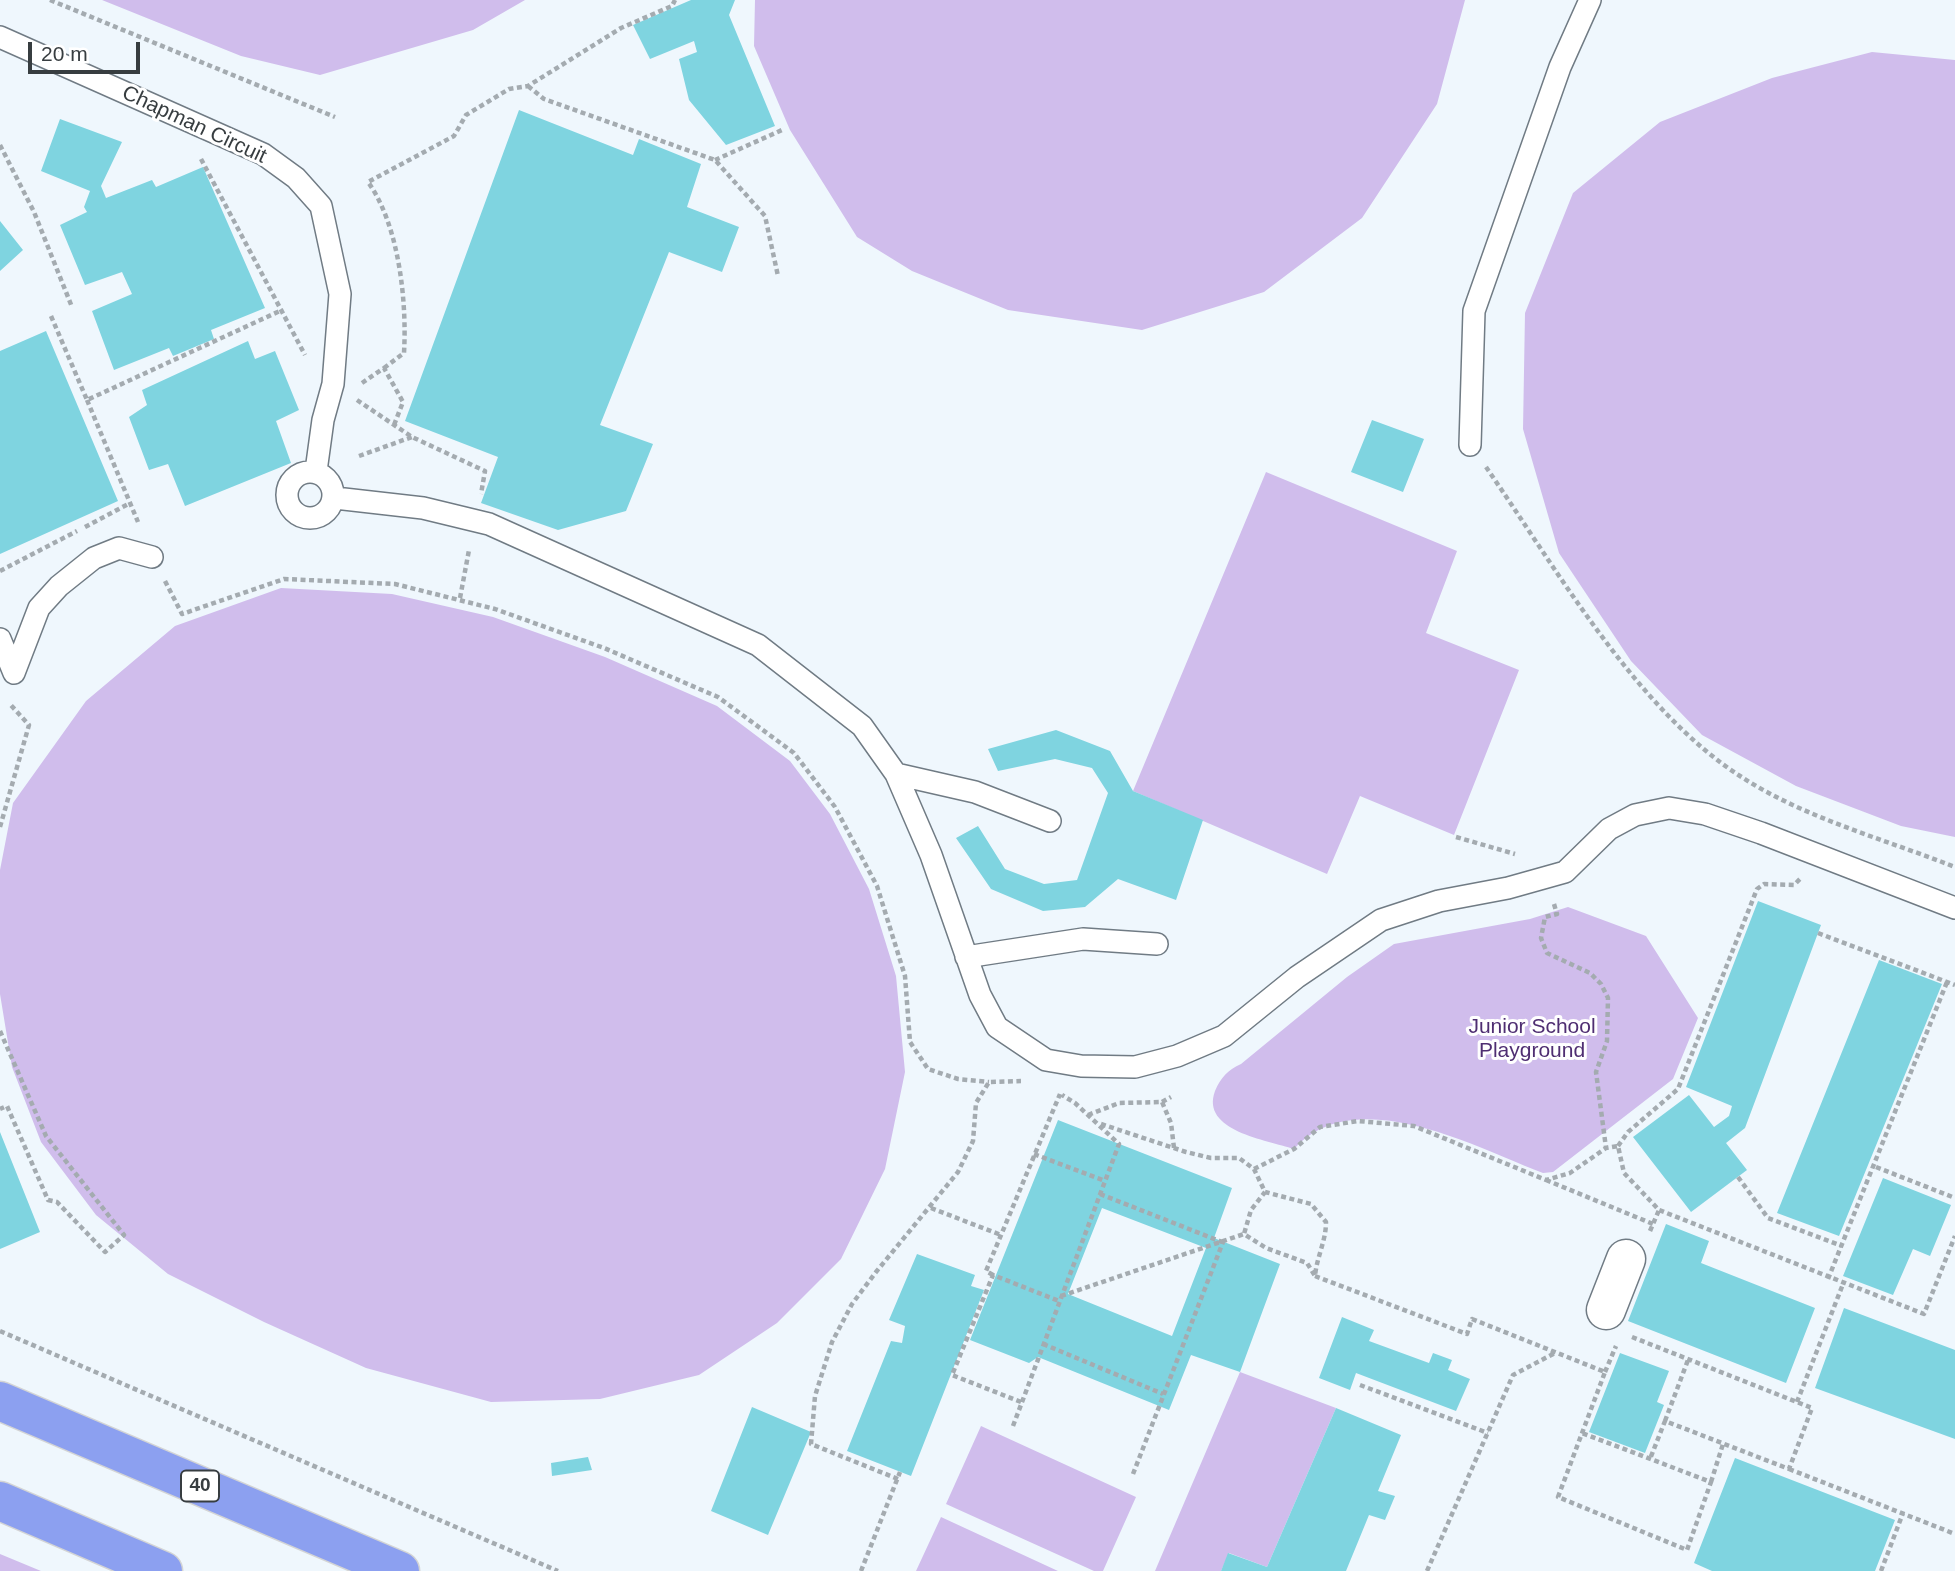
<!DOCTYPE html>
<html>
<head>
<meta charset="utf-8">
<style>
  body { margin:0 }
  #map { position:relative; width:1955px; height:1571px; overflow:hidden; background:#eff7fd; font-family:Helvetica,sans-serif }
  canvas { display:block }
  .scale { position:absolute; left:28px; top:42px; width:112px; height:32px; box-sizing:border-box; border:4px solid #373d40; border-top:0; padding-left:9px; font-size:21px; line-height:24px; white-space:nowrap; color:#373d40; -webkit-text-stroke:5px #fff; paint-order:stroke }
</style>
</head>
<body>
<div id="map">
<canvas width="1955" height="1571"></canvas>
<div class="scale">20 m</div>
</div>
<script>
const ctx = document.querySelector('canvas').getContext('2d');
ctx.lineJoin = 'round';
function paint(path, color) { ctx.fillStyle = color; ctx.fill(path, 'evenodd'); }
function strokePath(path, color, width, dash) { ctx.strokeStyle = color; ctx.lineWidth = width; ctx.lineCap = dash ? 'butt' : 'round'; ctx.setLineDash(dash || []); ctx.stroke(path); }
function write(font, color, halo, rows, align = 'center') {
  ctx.font = font + ' Helvetica,sans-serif'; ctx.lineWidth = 6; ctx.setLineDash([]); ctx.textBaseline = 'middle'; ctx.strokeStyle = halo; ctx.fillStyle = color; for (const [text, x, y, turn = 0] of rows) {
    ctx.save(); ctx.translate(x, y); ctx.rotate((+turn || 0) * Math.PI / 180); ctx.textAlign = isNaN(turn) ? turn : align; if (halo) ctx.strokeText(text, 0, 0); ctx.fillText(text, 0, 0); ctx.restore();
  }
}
paint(new Path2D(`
  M102,0H525L473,30L320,75L241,56Z
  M755,0H1465L1437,104L1362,218L1264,292L1142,330L1008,310L912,271L857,237L790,130L754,46Z
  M1872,52L1955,60V837L1901,826L1796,786L1702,735L1631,661L1559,553L1523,429L1525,313L1573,193L1660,122L1772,78Z
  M1266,472L1457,551L1426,633L1519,670L1454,835L1360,796L1327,874L1133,791Z
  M281,588L392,594L493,617L605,657L717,706L790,761L830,814L869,889L896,976L905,1072L885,1169L841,1259L777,1323L699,1375L600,1399L491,1402L366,1368L264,1322L168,1274L96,1215L41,1142L12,1067L0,994V870L13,803L86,701L175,626Z
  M1568,907L1646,936L1698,1018L1673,1079L1553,1172L1543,1173C1475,1147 1355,1081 1294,1149C1267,1140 1200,1131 1215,1091C1221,1077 1228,1070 1241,1064L1347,977L1394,944L1530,919Z
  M1240,1372L1336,1408L1267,1567L1229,1553L1221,1571H1155Z
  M981,1426L1136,1497L1103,1571H1094L946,1504Z
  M941,1517L1058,1571H916Z
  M0,1554L41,1571H0Z`), '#d0bdec');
paint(new Path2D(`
  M691,0H735L729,15L775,126L726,145L689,100L679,59L697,52L694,41L650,59L633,25Z
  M519,110L633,155L639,139L701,164L687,207L739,227L722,272L669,252L600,425L653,444L626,511L558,530L481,503L498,457L405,421Z
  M60,119L122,142L101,186L106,198L152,180L156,187L203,167L265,308L211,330L214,339L173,356L169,348L114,370L92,311L132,294L122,272L85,285L60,225L87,212L84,207L90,191L41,171Z
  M0,221L23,250L0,271Z
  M46,331L118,501L0,554V351Z
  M248,341L255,359L275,351L299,410L276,421L291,463L185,506L168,464L149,470L129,417L147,405L142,390Z
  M1372,420L1424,439L1403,492L1351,472Z
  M1056,730L1110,751L1133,791L1203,820L1176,900L1118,879L1085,907L1043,911L991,889L956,838L978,826L1005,869L1044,884L1077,880L1108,793L1092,768L1055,759L998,771L988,749Z
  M1758,901L1821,925L1745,1128L1726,1143L1747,1170L1691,1212L1633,1137L1689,1095L1714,1127L1729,1116L1732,1106L1686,1087Z
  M1879,960L1942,984L1839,1236L1777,1213Z
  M1058,1120L1232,1188L1214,1238L1280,1264L1240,1372L1191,1355L1169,1410L1038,1357L1029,1363L970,1340ZM1102,1208L1206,1248L1172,1336L1068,1294Z
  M0,1132L40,1232L0,1249Z
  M1883,1178L1951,1205L1930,1256L1913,1249L1893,1295L1843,1276Z
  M1666,1224L1709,1241L1701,1263L1815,1308L1786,1383L1628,1321Z
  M917,1254L975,1275L971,1286L984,1290L911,1476L847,1451L891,1341L902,1343L905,1326L889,1320Z
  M1844,1308L1955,1350V1439L1815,1388Z
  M1342,1317L1374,1330L1369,1341L1429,1363L1433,1353L1452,1360L1448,1370L1470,1379L1456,1411L1356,1373L1350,1390L1319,1378Z
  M1620,1353L1669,1371L1657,1402L1664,1405L1645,1453L1589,1432Z
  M752,1407L811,1432L768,1535L711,1511Z
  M1336,1408L1401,1435L1378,1491L1395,1496L1385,1520L1369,1515L1346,1571H1221L1228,1553L1267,1567Z
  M588,1457L592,1470L552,1476L551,1463Z
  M1735,1458L1895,1520L1875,1571H1712L1694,1563Z`), '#7fd4e0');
const service = new Path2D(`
  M0,37L263,154L296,178L321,206L340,294L333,384L323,420L316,471
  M1470,445L1474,311L1560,67L1590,0
  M287 495a23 23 0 1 1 46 0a23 23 0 1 1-46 0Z
  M335,498L423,508L489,524L758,645L862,726L896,774L931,855L980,995L997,1027L1046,1060L1081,1066L1135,1067L1177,1056L1224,1036L1297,977L1381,920L1439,901L1508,888L1565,872L1609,829L1635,815L1669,808L1705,814L1761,833L1955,908
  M0,639L14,673
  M14,673L39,608L59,586L94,558L119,548L152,557
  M896,774L975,792L1050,821
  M966,957L1083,939L1157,944`);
const minor = new Path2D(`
  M1606,1310L1626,1259`);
const trunk = new Path2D(`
  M0,1401L400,1571
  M0,1501L163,1571`);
strokePath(service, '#707b84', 24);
strokePath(minor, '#707b84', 41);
strokePath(trunk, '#d3d4d5', 41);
strokePath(new Path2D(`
  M50,0L335,117
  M528,86L544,99L715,160L765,216L778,276
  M0,145L34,212L72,307
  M201,159L305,355
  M715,160L782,130
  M51,316L87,400L282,310
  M384,368L404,353C407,301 399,225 368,182L454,136L466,115L509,89L528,86L621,28L672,6L675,0
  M362,383L384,368L403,402L394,425
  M87,400L138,522
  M357,400L412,437L485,471L481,494
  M359,456L412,437
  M1486,467C1556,568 1636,709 1740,776C1804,818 1884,839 1955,867
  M85,527L130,503
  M0,571L77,531
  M165,581L182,614L284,579L395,584L495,609L604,648L718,697L794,753L835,807L877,886L905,976L910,1042L928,1069L958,1079L989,1082
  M460,598L469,550
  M0,827L29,725L9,703
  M1456,837L1515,854
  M1554,904L1557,914L1545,917L1541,938L1547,953L1590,973L1601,984L1608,998L1607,1041L1596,1072L1606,1148
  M1818,933L1955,985
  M0,1031L46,1136L124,1235L105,1252L57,1202L48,1200L7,1106L0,1109
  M1162,1102L1171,1097
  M1088,1115L1119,1103L1162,1102L1171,1123L1174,1148
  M1101,1124L1186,1152L1211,1158H1239L1254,1169L1265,1192L1311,1204L1326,1222C1326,1241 1317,1256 1315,1276L1307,1263L1266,1248L1244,1234L1251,1210L1265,1192
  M1618,1146L1628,1132L1678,1089L1757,889L1764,884L1794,885L1800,879
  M1034,1154L1105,1181
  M1876,1167L1955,1198
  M1254,1169L1294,1149L1320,1127L1358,1121L1414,1126L1546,1180L1570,1173L1606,1148L1618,1146L1624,1173L1659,1210L1924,1314L1955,1236
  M1738,1177L1768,1218L1842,1246
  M1546,1180L1653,1224
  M1100,1194L1222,1242
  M931,1208L1001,1235
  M1650,1231L1659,1210
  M993,1275L986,1271L1060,1094
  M1315,1276L1467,1334L1472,1319L1605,1372L1558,1497L1687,1550L1711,1482L1582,1433
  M1828,1279L1947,982
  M1061,1296L1244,1234
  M0,1331L558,1571
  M1632,1337L1812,1408L1789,1469L1665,1421L1650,1459
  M1043,1344L1163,1394
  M1605,1372L1616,1346
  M1360,1385L1488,1433
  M1021,1402L952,1375L993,1275L1059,1301
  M1797,1402L1843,1284
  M1665,1421L1688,1360
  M1013,1426L1119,1144L1075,1103L1062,1095
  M1789,1469L1955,1534
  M1133,1474L1223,1242
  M898,1479L811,1444L815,1396L832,1342L852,1304L876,1272L958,1172L973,1141L976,1103L989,1082L1021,1081
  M1711,1482L1723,1444
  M861,1571L900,1472
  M1427,1571L1513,1375L1555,1353
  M1881,1571L1903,1513`), '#a4abb0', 4.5, [5, 3.5]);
strokePath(service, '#fff', 21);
strokePath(minor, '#fff', 38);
strokePath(trunk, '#8ca0f0', 38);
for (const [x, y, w] of [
  [200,1486,38]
]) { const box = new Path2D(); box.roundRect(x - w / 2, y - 15.5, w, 31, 5); ctx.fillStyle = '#fff'; ctx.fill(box); strokePath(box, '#373d40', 2); }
write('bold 19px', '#373d40', null, [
  ["40",200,1486]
]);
write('21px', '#373d40', '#fff', [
  ["Chapman Circuit",194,125,25]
]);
write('21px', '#4f2e72', '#fff', [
  ["Junior School",1532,1027],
  ["Playground",1532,1051]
]);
</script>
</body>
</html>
